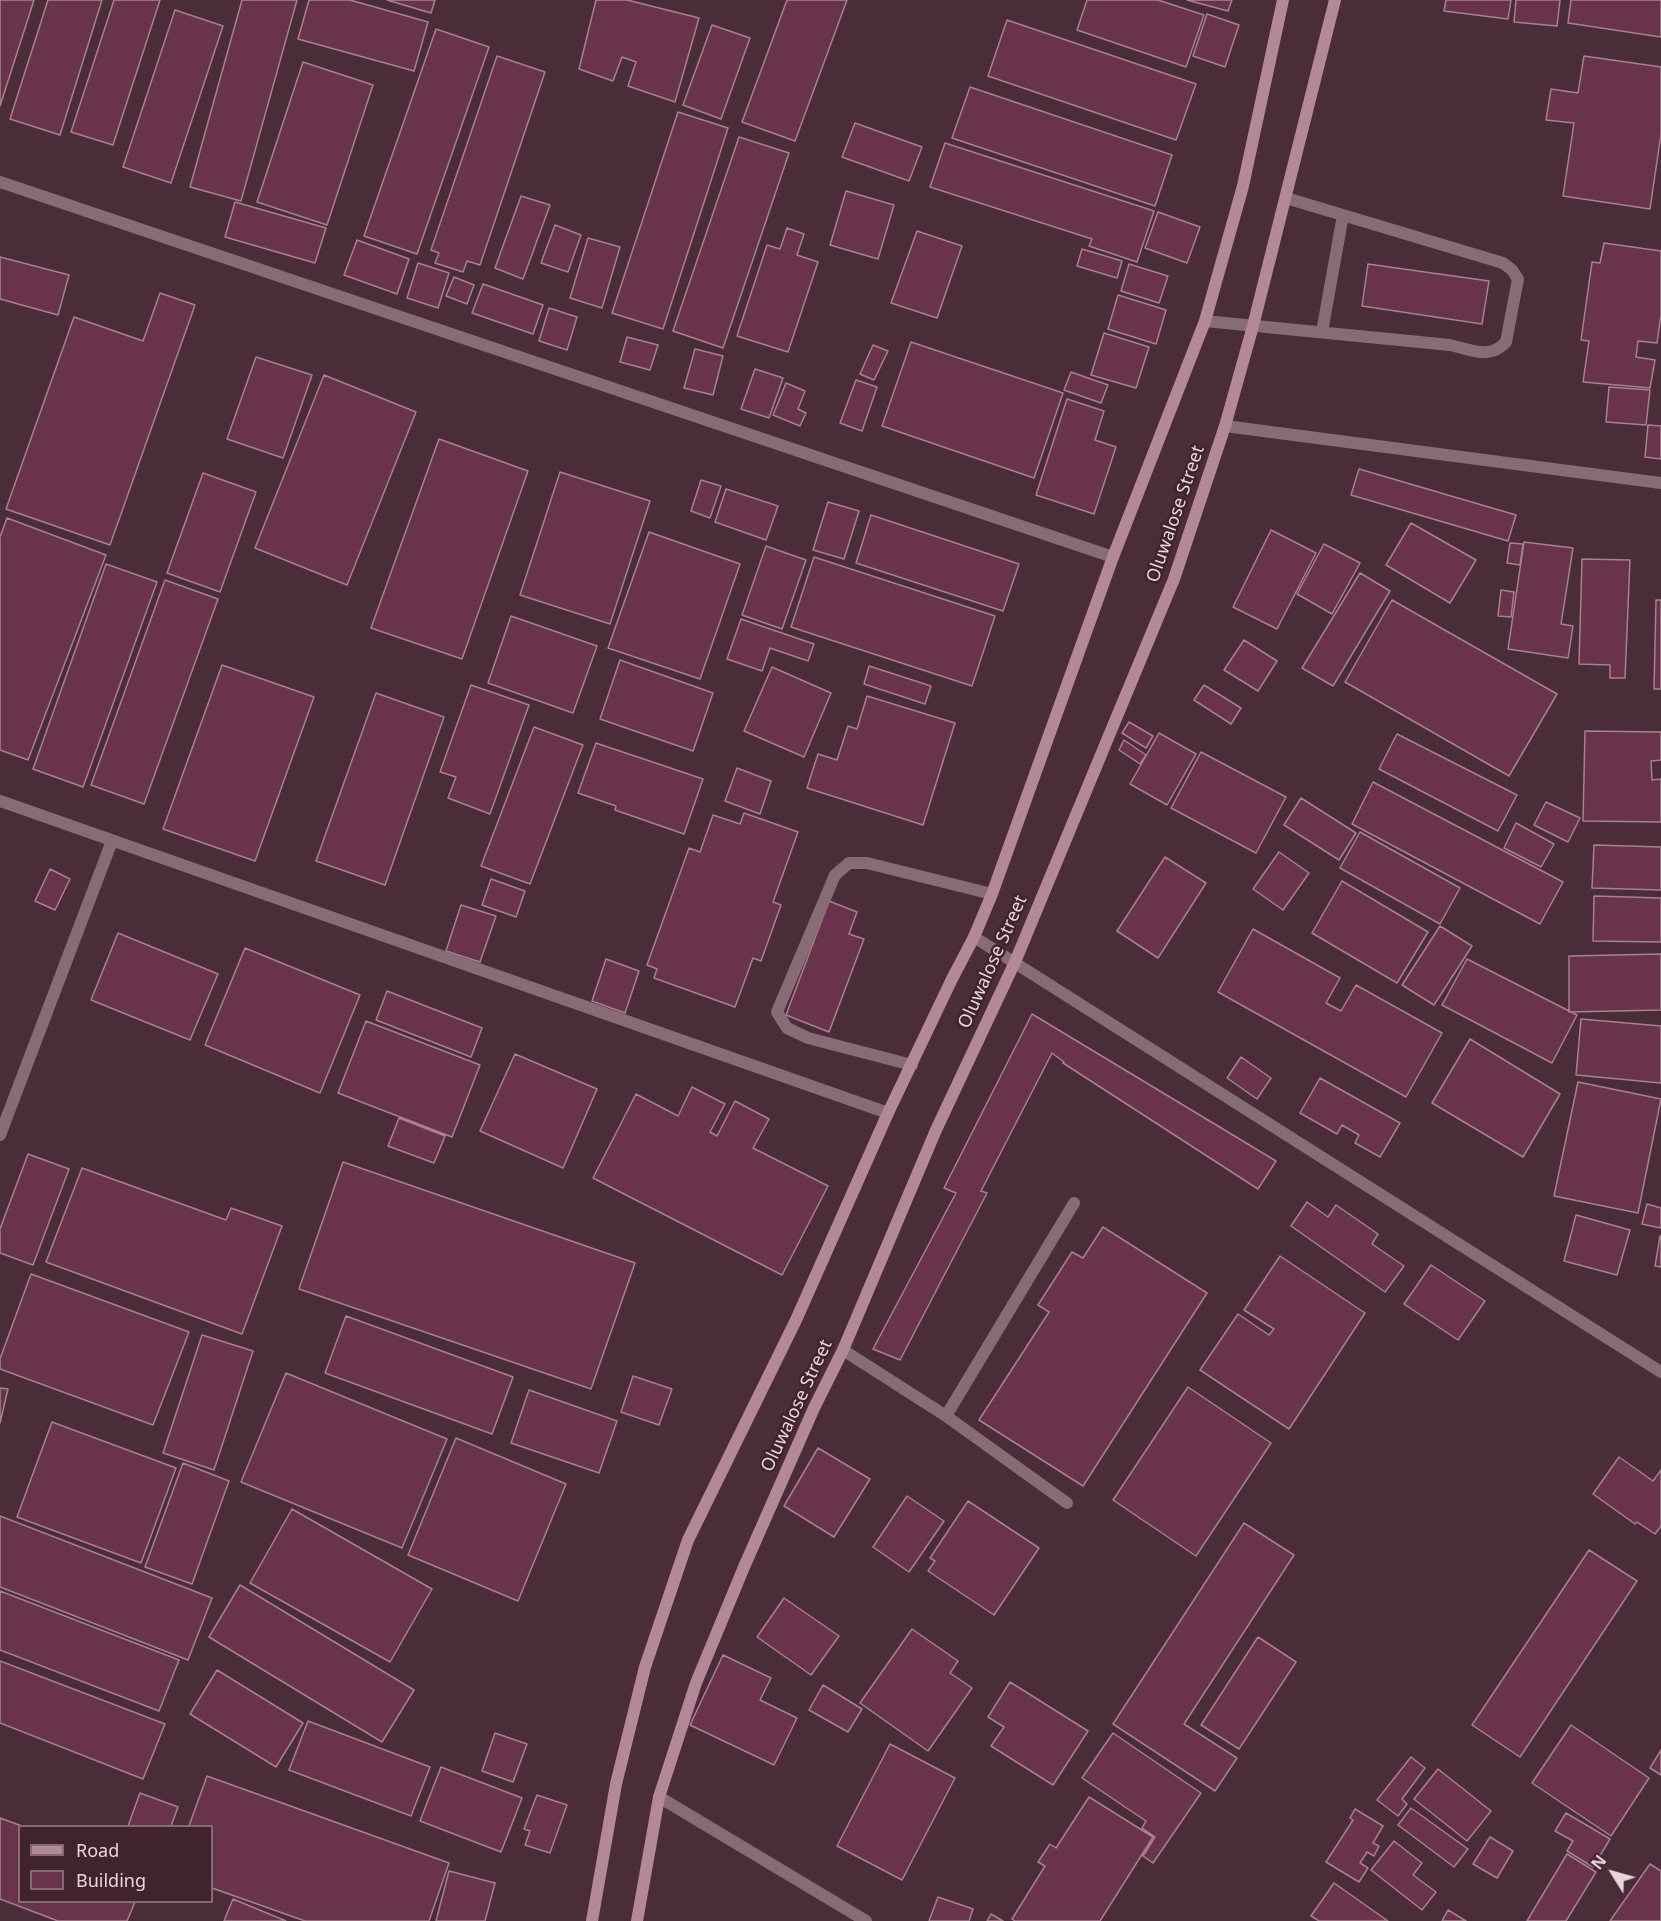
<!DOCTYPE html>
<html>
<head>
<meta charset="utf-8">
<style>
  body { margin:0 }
  #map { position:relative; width:1661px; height:1921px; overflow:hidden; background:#4b2d39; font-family:"Noto Sans",sans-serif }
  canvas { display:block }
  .legend { position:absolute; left:18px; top:1825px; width:195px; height:78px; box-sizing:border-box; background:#40232f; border:2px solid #846a74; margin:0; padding:8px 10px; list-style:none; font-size:18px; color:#e9d5dc }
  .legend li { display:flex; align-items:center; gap:12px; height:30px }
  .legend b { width:30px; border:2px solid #846a74 }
  .north { position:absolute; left:1583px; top:1843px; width:60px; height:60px; -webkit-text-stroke:4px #40232f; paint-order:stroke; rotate:307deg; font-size:16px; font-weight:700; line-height:24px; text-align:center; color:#e9d5dc }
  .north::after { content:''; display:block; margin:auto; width:21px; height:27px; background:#e9d5dc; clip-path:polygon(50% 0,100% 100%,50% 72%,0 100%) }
</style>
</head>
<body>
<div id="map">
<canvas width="1661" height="1921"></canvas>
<ul class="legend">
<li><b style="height:8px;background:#b38999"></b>Road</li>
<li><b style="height:16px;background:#69344b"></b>Building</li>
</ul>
<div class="north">N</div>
</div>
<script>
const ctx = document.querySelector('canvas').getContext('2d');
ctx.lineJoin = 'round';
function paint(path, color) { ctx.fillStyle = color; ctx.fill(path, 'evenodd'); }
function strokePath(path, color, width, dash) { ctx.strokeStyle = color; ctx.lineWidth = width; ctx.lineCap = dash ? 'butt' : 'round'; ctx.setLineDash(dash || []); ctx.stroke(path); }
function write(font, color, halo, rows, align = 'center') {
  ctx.font = font + ' "Noto Sans",sans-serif'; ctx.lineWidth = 5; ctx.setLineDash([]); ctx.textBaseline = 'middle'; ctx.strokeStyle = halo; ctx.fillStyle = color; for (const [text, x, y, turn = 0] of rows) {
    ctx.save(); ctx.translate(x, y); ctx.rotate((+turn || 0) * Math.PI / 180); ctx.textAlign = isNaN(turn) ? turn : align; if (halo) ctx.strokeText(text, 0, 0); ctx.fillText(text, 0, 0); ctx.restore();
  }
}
const building = new Path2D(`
  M0,0H34L0,106Z
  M48,0H102L60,135L10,119Z
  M114,0H160L113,145L71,132Z
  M242,0H297L241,201L190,187Z
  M309,0H350L428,22L414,71L298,39Z
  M387,0H435L431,13Z
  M596,0H627L699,18L675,102L628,86L636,62L622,57L613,81L579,69Z
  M787,0H847L795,141L742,122Z
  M1087,0H1158L1204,15L1186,67L1077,30Z
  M1187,0H1232L1228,11Z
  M1446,0H1511L1508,19L1444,11Z
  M1516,0H1560L1557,26L1514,22Z
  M1571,0H1661V37L1568,23Z
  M175,10L223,26L171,183L123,167Z
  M1207,14L1239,25L1225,67L1193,56Z
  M1007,20L1196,84L1176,140L988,76Z
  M712,25L750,38L721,119L683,105Z
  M436,29L489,47L417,254L364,236Z
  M497,56L545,72L480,265L467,261L463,272L435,263L439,253L431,250Z
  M1584,56L1661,67V134L1650,209L1563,196L1574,123L1546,120L1551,89L1578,93Z
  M303,62L373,85L327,225L257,202Z
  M970,87L1172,155L1155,206L952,138Z
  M678,112L728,128L663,329L612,313Z
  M855,123L922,147L909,181L842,157Z
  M739,137L789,153L723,348L673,331Z
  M945,143L1154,211L1137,262L1089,246L1092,239L930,187Z
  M846,191L894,205L878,259L830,245Z
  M521,196L550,205L523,279L495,268Z
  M235,202L326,228L315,263L225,237Z
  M1158,212L1200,227L1187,263L1145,248Z
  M555,225L581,235L568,272L541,263Z
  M787,228L804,234L797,255L818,262L788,352L737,336L767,245L780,249Z
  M917,231L962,246L937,318L891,303Z
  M588,238L620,247L602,308L570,298Z
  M357,240L409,259L397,294L344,275Z
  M1604,243L1661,251V315L1657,343L1638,341L1636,357L1655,360L1650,388L1583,382L1589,341L1581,340L1592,262L1600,263Z
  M1082,249L1122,261L1117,278L1077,266Z
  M0,257L69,275L58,315L0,299Z
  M418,263L449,273L438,308L407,298Z
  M1129,264L1168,276L1159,303L1121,291Z
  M1368,264L1489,281L1482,324L1362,306Z
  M454,277L474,285L467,304L446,296Z
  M483,284L543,305L533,334L472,313Z
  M160,293L195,305L110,545L6,509L74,317L143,341Z
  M1118,295L1166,310L1156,344L1108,329Z
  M549,308L577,317L567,350L539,341Z
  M1104,333L1149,347L1136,388L1091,375Z
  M627,337L658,345L650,370L620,362Z
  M911,342L1063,393L1034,478L882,426Z
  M873,345L888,351L874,380L860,374Z
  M695,349L723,356L713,395L684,388Z
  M256,357L312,375L283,458L227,439Z
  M755,369L783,378L769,418L741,409Z
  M1071,372L1108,385L1101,403L1064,390Z
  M324,375L416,412L347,585L255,548Z
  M856,380L877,387L862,431L840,423Z
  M786,383L805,391L798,409L806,413L800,426L773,415Z
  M1609,387L1650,390L1646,425L1606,422Z
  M1067,399L1104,411L1095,440L1116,447L1094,514L1036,495Z
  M1648,425L1661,426V459L1645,457Z
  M439,439L528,471L462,659L371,628Z
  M1359,469L1516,515L1508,541L1351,495Z
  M560,472L650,501L610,624L520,595Z
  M203,473L256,492L220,592L167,573Z
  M701,480L721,486L710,518L691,511Z
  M726,489L778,506L766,540L715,522Z
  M828,502L859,511L844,559L813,550Z
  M871,515L1019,564L1003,611L856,563Z
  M7,518L106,555L28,760L0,750V537Z
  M1411,523L1476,560L1450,603L1386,565Z
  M1271,530L1316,553L1277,629L1233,607Z
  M649,532L740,564L700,679L608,648Z
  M1524,542L1573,548L1561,624L1573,626L1568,658L1508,649Z
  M1510,543L1523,544L1520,565L1507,563Z
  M1324,544L1360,563L1332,614L1297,594Z
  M766,546L806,560L782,629L742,615Z
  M814,557L995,616L972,686L791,627Z
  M1582,559L1630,560L1625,678H1610V665L1579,664Z
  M106,564L157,582L83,787L33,769Z
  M1360,573L1390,591L1333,686L1302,668Z
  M165,580L218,599L144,804L91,785Z
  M1501,590L1514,592L1511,617L1498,616Z
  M1392,600L1557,694L1509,776L1345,682Z
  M1656,600H1661V689H1654Z
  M511,616L597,646L573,713L488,683Z
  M741,619L814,644L808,661L770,648L762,671L727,659Z
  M1244,640L1277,661L1258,691L1224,670Z
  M620,660L713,693L693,751L600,719Z
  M222,665L314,697L255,861L163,829Z
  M869,666L931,686L925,704L864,684Z
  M772,667L831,693L804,757L744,731Z
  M471,685L529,705L490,814L448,798L456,777L440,772Z
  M1204,685L1241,708L1231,724L1194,700Z
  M376,693L444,717L385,885L316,861Z
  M867,696L955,723L923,825L807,788L818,754L837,760L848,726L857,729Z
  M1129,722L1153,736L1146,748L1122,733Z
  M534,727L583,745L530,884L481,866Z
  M1585,731L1661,732V760L1651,761L1652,780L1661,779V822L1583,821Z
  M1159,733L1196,754L1167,805L1130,784Z
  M1397,734L1517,795L1498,831L1379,769Z
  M1124,740L1146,755L1140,764L1119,750Z
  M596,743L703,779L684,834L615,810L616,806L578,793Z
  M1201,752L1286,797L1256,853L1171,808Z
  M737,768L771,781L760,814L725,801Z
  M1373,782L1563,882L1540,924L1352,824Z
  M1301,798L1356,833L1339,860L1284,825Z
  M1546,802L1580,818L1568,842L1534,825Z
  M744,813L798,832L773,902L781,905L761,961L753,958L735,1007L654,978L657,969L647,965L689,848L700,852L713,815L740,824Z
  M1516,823L1554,844L1541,867L1504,848Z
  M1360,832L1460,888L1440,924L1340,868Z
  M1594,845L1661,847V890L1592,888Z
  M1279,852L1309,873L1283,910L1253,889Z
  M1165,857L1206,883L1158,958L1117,931Z
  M50,869L70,879L55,910L35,901Z
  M491,879L525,891L516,917L482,905Z
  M1342,881L1428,932L1397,983L1312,933Z
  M1594,896L1661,898V942L1593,941Z
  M829,901L857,912L849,934L864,939L829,1032L786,1015Z
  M461,905L496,916L480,962L446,951Z
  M1440,926L1472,946L1434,1005L1402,985Z
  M1253,929L1340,978L1326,1003L1341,1011L1356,985L1442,1033L1406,1097L1218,992Z
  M118,933L218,974L190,1040L91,1000Z
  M245,948L360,995L320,1093L205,1045Z
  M1661,954V1010L1569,1012V956Z
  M606,959L639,971L625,1013L592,1001Z
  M1467,959L1577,1015L1552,1063L1442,1005Z
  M387,991L482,1028L471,1057L376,1020Z
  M1032,1014L1276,1161L1258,1189L1063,1063L1064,1062L1052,1053L981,1191L987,1193L900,1360L873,1349L956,1193L944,1188Z
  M1581,1019L1661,1026V1083L1576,1075Z
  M366,1021L480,1065L452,1137L338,1093Z
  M1470,1039L1560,1094L1523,1157L1432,1103Z
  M515,1054L597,1089L563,1168L480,1131Z
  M1241,1057L1271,1078L1257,1099L1227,1078Z
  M1320,1078L1400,1123L1380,1157L1355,1143L1359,1135L1342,1125L1337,1134L1300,1113Z
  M1578,1082L1661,1099L1638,1213L1554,1196Z
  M692,1087L725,1104L710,1132L717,1136L735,1101L769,1119L753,1148L828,1186L782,1275L593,1178L636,1094L678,1116Z
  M399,1118L445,1136L434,1163L388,1146Z
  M28,1154L69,1169L33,1265L0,1253V1229Z
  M343,1162L635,1263L591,1389L299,1289Z
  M82,1168L226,1220L231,1208L282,1226L242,1334L46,1262Z
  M1307,1202L1328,1217L1336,1205L1378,1234L1372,1244L1404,1266L1385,1292L1291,1226Z
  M1647,1204L1661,1208V1228L1642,1224Z
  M1576,1215L1630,1230L1617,1275L1564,1261Z
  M1103,1227L1207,1293L1083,1486L979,1420L1049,1312L1038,1305L1072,1252L1083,1258Z
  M1660,1236H1661V1267L1655,1266Z
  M1280,1256L1365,1313L1289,1429L1200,1370L1238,1314L1269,1335L1274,1329L1244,1310Z
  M1431,1265L1485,1301L1458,1340L1404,1304Z
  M31,1274L189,1332L153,1425L0,1369V1359Z
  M346,1316L513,1377L492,1434L325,1373Z
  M202,1335L253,1351L214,1470L163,1453Z
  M286,1373L447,1439L402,1548L241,1482Z
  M633,1376L672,1389L659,1425L621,1412Z
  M1188,1387L1271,1443L1196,1556L1113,1500Z
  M0,1388L8,1389L0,1423Z
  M529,1390L617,1421L599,1473L511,1443Z
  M52,1422L176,1468L141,1563L17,1517Z
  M456,1438L566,1484L518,1601L408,1555Z
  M818,1448L870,1479L834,1537L784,1506Z
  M1619,1457L1653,1481L1661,1470V1526L1655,1534L1637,1522L1635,1524L1593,1494Z
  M183,1463L229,1481L192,1584L145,1567Z
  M907,1496L944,1521L909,1572L873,1547Z
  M968,1501L1039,1548L994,1615L928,1571L935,1561L930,1558Z
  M292,1509L432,1589L390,1662L250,1583Z
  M0,1516L212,1598L188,1660L0,1587Z
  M1244,1523L1294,1555L1184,1724L1237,1758L1215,1791L1113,1724Z
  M1589,1550L1637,1581L1520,1757L1472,1725Z
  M240,1585L414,1690L382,1742L209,1637Z
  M0,1591L179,1660L159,1711L0,1650Z
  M784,1598L839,1636L811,1675L757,1637Z
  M912,1629L958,1661L950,1673L972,1688L928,1751L860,1703Z
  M1258,1637L1296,1662L1239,1749L1201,1725Z
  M723,1655L771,1678L760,1700L797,1718L774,1765L690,1725Z
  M0,1661L165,1724L143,1779L0,1723Z
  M217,1670L303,1723L276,1767L190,1714Z
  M1010,1682L1088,1731L1053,1785L991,1746L1004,1727L988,1717Z
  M823,1685L862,1709L848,1732L809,1710Z
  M308,1721L430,1767L411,1816L289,1770Z
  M1571,1725L1649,1778L1611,1836L1532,1783Z
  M495,1733L527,1744L513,1782L482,1771Z
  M1113,1733L1201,1793L1153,1863L1143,1856L1155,1837L1142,1828L1146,1821L1082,1778Z
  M890,1744L955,1778L902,1880L837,1846Z
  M1661,1750V1775L1650,1768Z
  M1411,1757L1425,1768L1402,1799L1407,1804L1398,1816L1377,1800Z
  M441,1767L522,1798L501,1852L420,1821Z
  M1438,1769L1491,1811L1467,1841L1414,1799Z
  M207,1776L449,1863L429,1921H305L212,1888V1826H189Z
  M140,1793L178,1807L171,1826H128Z
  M537,1795L567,1805L550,1853L525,1845L530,1831L524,1829Z
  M1089,1797L1153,1837L1100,1921H1015L1012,1919L1045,1866L1038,1862L1050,1844L1056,1848Z
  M1411,1808L1468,1849L1454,1867L1398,1825Z
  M1355,1809L1383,1826L1373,1843L1379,1846L1374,1856L1367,1852L1360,1863L1368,1868L1359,1882L1326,1862L1353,1820L1350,1818Z
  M1566,1813L1610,1839L1593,1867L1567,1851L1573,1841L1555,1831Z
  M0,1818L22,1826H20V1902H135L127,1921H58L0,1899Z
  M1490,1837L1513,1851L1497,1878L1473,1864Z
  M1394,1841L1422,1863L1413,1875L1436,1892L1422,1910L1371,1870Z
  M1567,1854L1596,1872L1566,1921H1527Z
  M1650,1864L1661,1871V1921H1610Z
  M449,1871L495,1883L485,1921H436Z
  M1334,1883L1388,1921H1319L1311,1916Z
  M938,1897L973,1909L969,1921H929Z
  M233,1899L286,1921H224Z
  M1448,1910L1466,1921H1442Z
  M991,1914L1003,1921H987Z`);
paint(building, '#69344b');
strokePath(building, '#a5828f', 1.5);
strokePath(new Path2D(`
  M1205,321L1450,345C1471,350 1490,360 1506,342L1518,279L1512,270L1503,263L1286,198
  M1322,332L1343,215
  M912,1065L808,1038L787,1028L777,1012L835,875L849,863H867L992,894`), '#876c76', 12);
strokePath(new Path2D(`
  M0,182L1113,557
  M1225,426L1661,483
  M0,801L888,1113
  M974,937L1661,1372
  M0,1135L112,841
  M843,1350L946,1416L1074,1203
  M946,1416L1067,1503
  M659,1797L866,1921`), '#876c76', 12);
strokePath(new Path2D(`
  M592,1921L616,1784L645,1667L688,1540L796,1320L888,1113L952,979L974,937L992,894L1113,557L1205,321L1243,186L1283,0
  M637,1921L659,1797L696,1683L744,1567L814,1408L843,1350L936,1130L1015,962L1174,579L1225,426L1253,326L1335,0`), '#b38999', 12);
write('18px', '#e9d5dc', '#40232f', [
  ["Oluwalose Street",1176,514,-71],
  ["Oluwalose Street",993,962,-66],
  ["Oluwalose Street",797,1406,-65]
]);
</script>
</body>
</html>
